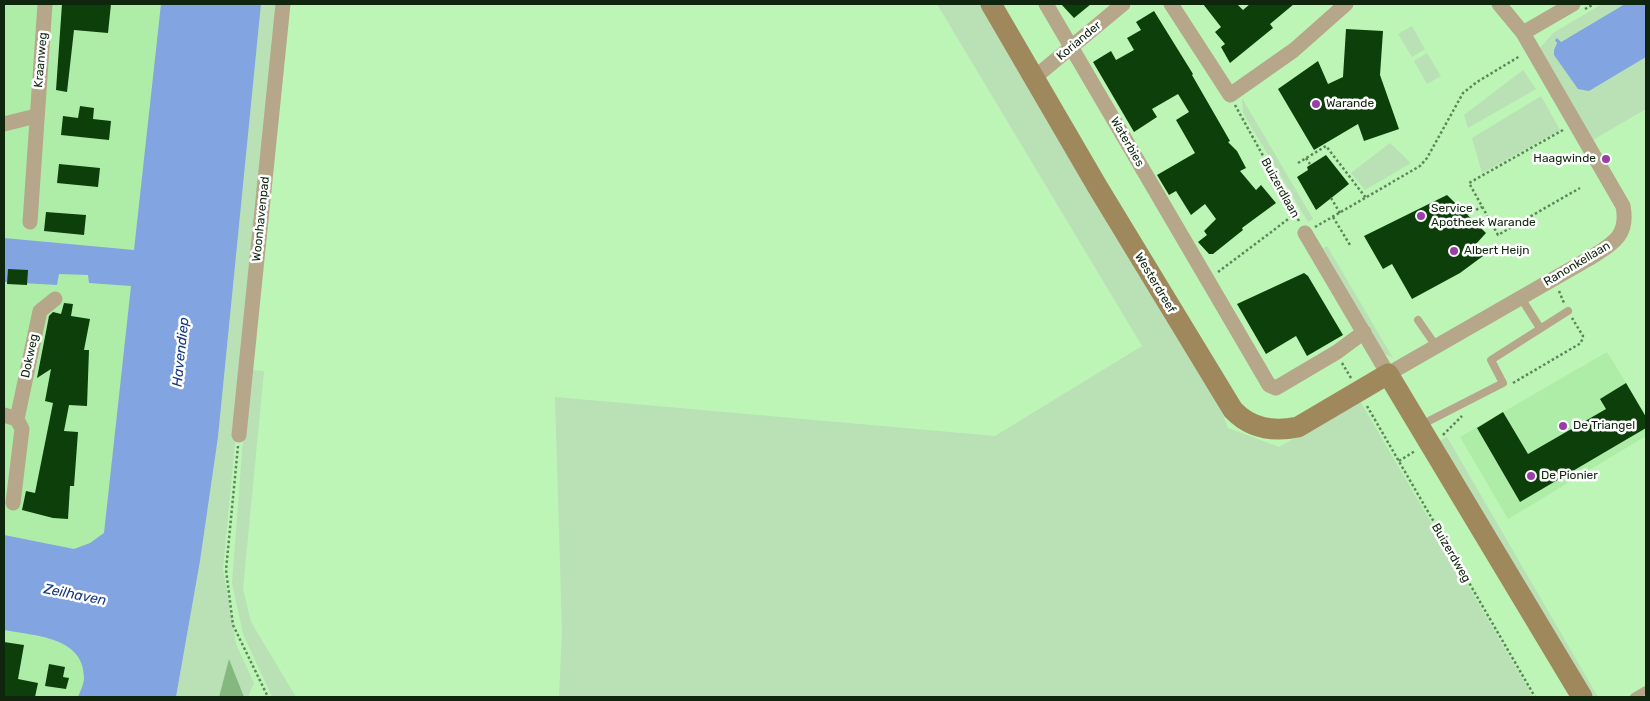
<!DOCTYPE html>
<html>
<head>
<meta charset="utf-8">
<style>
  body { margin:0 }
  #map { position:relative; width:1650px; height:701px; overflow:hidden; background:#bcf5b6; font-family:Rubik,sans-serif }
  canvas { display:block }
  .frame { position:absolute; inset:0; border:5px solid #0f250d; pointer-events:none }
</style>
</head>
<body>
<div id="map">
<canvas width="1650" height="701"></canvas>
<div class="frame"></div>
</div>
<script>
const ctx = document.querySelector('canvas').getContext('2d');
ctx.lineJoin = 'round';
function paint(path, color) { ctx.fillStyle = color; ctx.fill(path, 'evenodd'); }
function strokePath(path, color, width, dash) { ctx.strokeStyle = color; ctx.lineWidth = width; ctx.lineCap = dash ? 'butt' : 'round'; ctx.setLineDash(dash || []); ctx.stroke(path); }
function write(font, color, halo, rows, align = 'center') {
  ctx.font = font + ' Rubik,sans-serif'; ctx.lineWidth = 5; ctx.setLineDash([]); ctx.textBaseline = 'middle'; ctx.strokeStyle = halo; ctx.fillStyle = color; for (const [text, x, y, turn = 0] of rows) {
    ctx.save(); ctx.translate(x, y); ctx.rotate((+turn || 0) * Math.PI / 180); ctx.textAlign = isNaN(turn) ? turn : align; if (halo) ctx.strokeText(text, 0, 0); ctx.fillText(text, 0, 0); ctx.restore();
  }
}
paint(new Path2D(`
  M4,4H168L110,542L79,563L4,546Z
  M1607,352L1646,415V436L1508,519L1460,437Z
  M4,625L65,637L85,652L84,697H4Z`), '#aeeda8');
paint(new Path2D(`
  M261,4H277L223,569L236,644L254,683L248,697H244L229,660L219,697H176L200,561L218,437Z
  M937,4H984L1220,407L1228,428L1279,447L1360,401L1533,697H559L562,632L555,397L995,436L1142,346Z
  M1602,4H1625L1560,42L1558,38L1554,50V55L1589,91L1646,57V109L1593,140L1540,48L1553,33Z
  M1412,26L1425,49L1412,57L1398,34Z
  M1427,53L1441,76L1427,84L1414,61Z
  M1523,70L1536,89L1468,128L1464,115Z
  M1541,96L1560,130L1482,173L1472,138Z
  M1242,98L1313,219L1308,222L1243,113Z
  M1390,143L1411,163L1365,190L1351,173Z
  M1327,246L1393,358L1384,353L1323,248Z
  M253,370L264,371L243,589L251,622L296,697H272L243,634L232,583L243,439Z
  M1447,437L1598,697H1583L1436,443Z`), '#bae0b6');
paint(new Path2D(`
  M229,659L244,697H219Z`), '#84b87f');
paint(new Path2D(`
  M161,4H261L218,437L200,561L176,697H78C80,692 84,684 84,678C84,636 34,636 4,630V535L74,549L90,543L104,533L131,286L89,283L88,275L59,274L57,285L4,282V238L134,250Z
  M1625,4H1646V57L1589,91L1578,89L1554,55V50L1557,43L1555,40L1557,38L1561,42Z`), '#82a4e1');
paint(new Path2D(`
  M62,4H111L108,33L74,30L67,92L56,90Z
  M1061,4H1091L1074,18Z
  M1203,4H1237L1243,10L1250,4H1294L1270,24L1273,28L1230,63L1221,47L1225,44L1215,32L1221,27Z
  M1154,11L1193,74L1192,75L1230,141L1228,142L1237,151L1246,168L1240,171L1256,190L1261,185L1276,203L1242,228L1243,230L1213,254H1209L1198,242L1207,235L1204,231L1216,219L1205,204L1191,215L1176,191L1169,195L1157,175L1195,153L1176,120L1189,112L1178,94L1152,109L1157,117L1134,132L1093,62L1111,51L1116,60L1134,50L1127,38L1141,30L1136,22Z
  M1346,29L1383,31L1380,75L1399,129L1364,141L1358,124L1314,150L1278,89L1318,61L1328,84L1343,77Z
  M80,106L94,108L93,119L111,121L109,140L61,135L63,116L78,118Z
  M1326,155L1349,184L1316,210L1297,177L1308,170L1307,167Z
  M59,164L100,168L98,187L57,183Z
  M1447,195L1486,233L1476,244L1483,256L1460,273L1412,299L1392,264L1383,269L1364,236Z
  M46,212L86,215L84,235L44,231Z
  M8,269L28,270L27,285L7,284Z
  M1304,273L1308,276L1343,335L1307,356L1296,336L1266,354L1237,304Z
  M64,303L73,304L71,316L90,319L84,350H89L87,406L69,405L64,431L78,432L74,486H70L68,519L53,518L22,510L26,491L35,493L53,403L45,401L51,369L37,378L49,316L53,312L61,314Z
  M1626,383L1646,417V428L1520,502L1477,428L1503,412L1528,454L1606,409L1600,399Z
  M4,642L24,645L18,679L38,683L35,697H4Z
  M49,664L65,667L63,677L69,678L66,689L45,686Z`), '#0c3f09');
strokePath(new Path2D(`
  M1585,9L1594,4
  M1235,105L1299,221
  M1563,130L1469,183L1498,235L1580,188
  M1306,158L1310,164
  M1298,163L1326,146L1366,198
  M1331,198L1340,213
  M1467,214L1482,207
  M1333,217L1350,245
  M1315,227L1420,166L1427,158L1463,93L1477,82L1520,56
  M1218,272L1295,214
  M1559,291L1564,303
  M1342,363L1351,378
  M1513,383L1581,343L1583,336L1572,318
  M1367,406L1535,697
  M1443,435L1462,416
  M238,446L226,570L233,625L268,697
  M1399,461L1415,451`), '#5e845a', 2.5, [2.5, 2.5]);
strokePath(new Path2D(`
  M1521,298L1540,328
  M1418,320L1436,346
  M1421,425L1503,383L1491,360L1568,311
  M1634,697L1646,690`), '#b6a68a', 8);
strokePath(new Path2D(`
  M1046,4L1269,385L1276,388L1337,352L1364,332
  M1171,4L1230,95L1294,50L1346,4
  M1523,33L1573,4
  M1034,78L1123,4
  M4,124L36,116
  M30,222L45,4
  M1305,233L1388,374L1590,258C1612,244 1629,236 1623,206L1523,33L1499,4
  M4,415L17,419L22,429L13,503
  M17,419L40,311L55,299
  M239,435L283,4`), '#b6a68a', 15);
strokePath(new Path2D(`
  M991,4L1097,186L1233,410C1251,429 1273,432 1298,427L1388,374L1582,697`), '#a0885d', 21);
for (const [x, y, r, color] of [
  [1316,104,5,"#993da7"],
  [1606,159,5,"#993da7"],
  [1421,216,5,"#993da7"],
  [1454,251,5,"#993da7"],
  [1563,426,5,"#993da7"],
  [1531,476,5,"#993da7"]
]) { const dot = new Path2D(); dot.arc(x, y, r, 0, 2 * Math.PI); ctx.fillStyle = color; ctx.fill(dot); strokePath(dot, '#fff', 2); }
write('12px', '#0f250d', '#fff', [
  ["Koriander",1079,41,-40],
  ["Kraanweg",41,60,-85],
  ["Waterbies",1127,142,60],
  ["Buizerdlaan",1280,188,61],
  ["Woonhavenpad",261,219,-84],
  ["Ranonkellaan",1577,264,-31],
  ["Westerdreef",1155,283,59],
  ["Dokweg",30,356,-78],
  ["Buizerdweg",1451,553,60]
]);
write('12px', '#0f250d', '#fff', [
  ["Warande",1326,104],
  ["Haagwinde",1596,159,"right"],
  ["Service",1431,209],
  ["Apotheek Warande",1431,223],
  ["Albert Heijn",1464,251],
  ["De Triangel",1573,426],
  ["De Pionier",1541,476]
], 'left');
write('italic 14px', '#153880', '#fff', [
  ["Havendiep",181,352,-84],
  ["Zeilhaven",75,595,11]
]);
</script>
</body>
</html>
